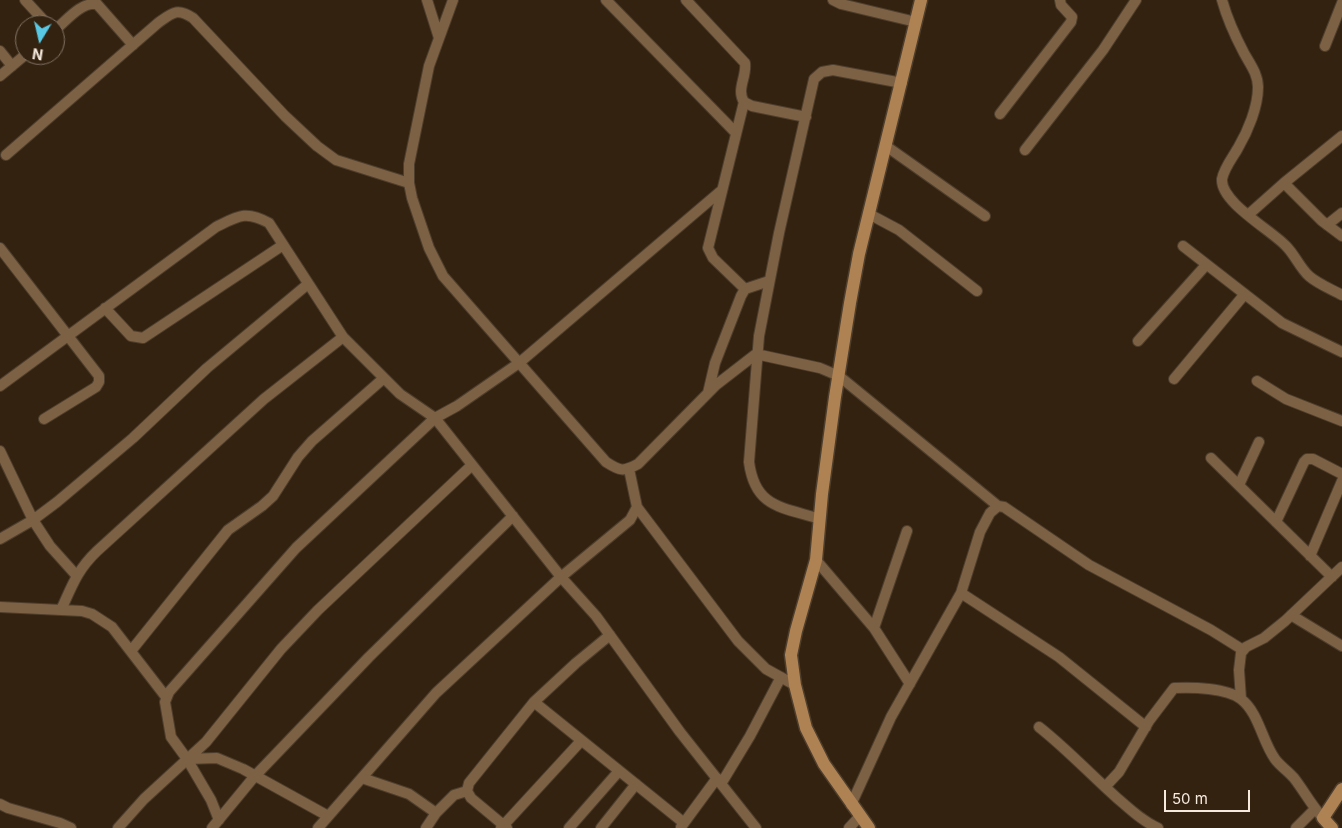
<!DOCTYPE html>
<html>
<head>
<meta charset="utf-8">
<style>
  body { margin:0 }
  #map { position:relative; width:1342px; height:828px; overflow:hidden; background:#332210; font-family:Inter,sans-serif }
  canvas { display:block }
  .north { position:absolute; left:15px; top:15px; width:50px; height:50px; box-sizing:border-box; background:#332210; border:1px solid #817263; border-radius:50%; rotate:189deg; font-size:14px; font-weight:700; line-height:20px; text-align:center; color:#f6eadf }
  .north::after { content:''; display:block; margin:auto; width:18px; height:22px; background:#59c8e5; clip-path:polygon(50% 0,100% 100%,50% 72%,0 100%) }
  .scale { position:absolute; left:1164px; top:790px; width:86px; height:22px; box-sizing:border-box; border:2px solid #f6eadf; border-top:0; padding-left:6px; font-size:15px; line-height:18px; white-space:nowrap; color:#f6eadf; -webkit-text-stroke:4px #332210; paint-order:stroke }
</style>
</head>
<body>
<div id="map">
<canvas width="1342" height="828"></canvas>
<div class="north">N</div>
<div class="scale">50 m</div>
</div>
<script>
const ctx = document.querySelector('canvas').getContext('2d');
ctx.lineJoin = 'round';
function strokePath(path, color, width, dash) { ctx.strokeStyle = color; ctx.lineWidth = width; ctx.lineCap = dash ? 'butt' : 'round'; ctx.setLineDash(dash || []); ctx.stroke(path); }
const street = new Path2D(`
  M25,0L48,25
  M427,0L439,38
  M453,0L429,66L409,164V183L412,198L429,248L443,276L606,462C620,471 623,472 638,464L716,385L756,354L820,368L839,376L998,506
  M606,0L736,133
  M686,0L745,63C747,77 736,89 744,102L752,106L806,117
  M833,0L841,4L916,22
  M1222,0C1227,18 1235,36 1244,53C1250,64 1258,74 1258,87C1258,107 1248,131 1238,148C1233,157 1224,168 1222,179C1220,202 1271,230 1286,246C1295,255 1300,268 1309,276C1318,284 1331,289 1342,295
  M55,30C67,20 81,2 97,4L133,45
  M1325,46L1342,3
  M0,51L12,66
  M0,76L25,55
  M744,102L708,248L713,258L745,289
  M1000,114L1071,22L1072,17L1061,5L1060,0
  M886,146L985,216
  M1025,150L1103,50L1136,0
  M6,155L158,23C172,13 177,7 193,18L285,116L317,146L336,160L409,183
  M1284,183L1322,221L1342,236
  M869,214L899,230L977,291
  M1248,215L1284,183L1342,136
  M1327,225L1342,213
  M1183,246L1282,323L1342,352
  M0,248L99,376V382L96,387L44,419
  M105,308L131,336L143,338L283,245
  M1138,341L1206,265
  M1174,379L1244,295
  M1257,381L1286,399L1342,421
  M0,386L216,227C238,216 246,210 269,223L343,337L400,394L435,418L457,406L519,363L722,190
  M708,393L715,363L741,296L745,289L769,281
  M0,451L33,520L50,546L76,575
  M1211,458L1332,577
  M1239,485L1259,442
  M637,507L738,641L766,669L795,685
  M820,519C782,507 755,508 749,462L759,336L779,233L814,79L822,72L833,70L902,83
  M1276,522L1304,462L1307,459H1313L1342,474
  M0,539L33,520L57,502L133,438L207,368L308,284
  M1310,556L1342,481
  M816,560L874,628L910,684
  M961,593L1059,657L1146,727
  M0,607L82,611L92,614L112,627L166,697
  M61,610C72,586 77,570 97,551L264,399L343,337
  M1291,615L1342,646
  M874,628L907,531
  M131,651L228,530L262,506L273,496L298,457L312,441L384,378
  M1241,699L1239,670L1241,653L1246,647L1264,638L1285,621L1342,567
  M534,702L684,823
  M1039,727C1067,749 1091,775 1117,798C1130,809 1142,821 1158,828
  M187,759L217,758L243,769L328,816
  M362,778L409,794L436,813
  M721,784L750,736L781,677
  M1105,787L1119,772L1149,721L1174,688C1192,687 1227,688 1241,699C1259,713 1262,741 1275,759C1280,766 1288,771 1294,778C1304,791 1312,806 1323,818
  M0,804L8,808L60,823L71,828
  M851,805L891,717L961,593L980,532L990,513L998,506L1004,507L1089,565L1211,630L1243,650
  M219,820L211,800L187,759L171,737L165,702L169,692L296,548L435,418L561,577L596,616L680,732L756,828
  M681,827L717,778
  M118,828L144,799L206,742L281,649L318,610L472,465
  M212,828L254,777L369,657L513,516
  M318,828L436,693L561,577L630,520L637,507L629,469
  M426,828L436,813L454,795L467,791
  M501,828L581,741
  M507,828L471,798L467,791L469,783L534,702L576,663L610,635
  M569,828L619,771
  M601,828L636,784
  M849,828L860,816
  M1296,828L1315,809`);
const secondary = new Path2D(`
  M869,828L824,764L806,728L795,685L791,655L796,631L816,560L822,494L835,397L850,303L859,254L921,0
  M1332,828L1323,818L1342,789`);
strokePath(street, '#4e3e2d', 12);
strokePath(secondary, '#4e3e2d', 15);
strokePath(street, '#7d6145', 10);
strokePath(secondary, '#ae8253', 12);
</script>
</body>
</html>
